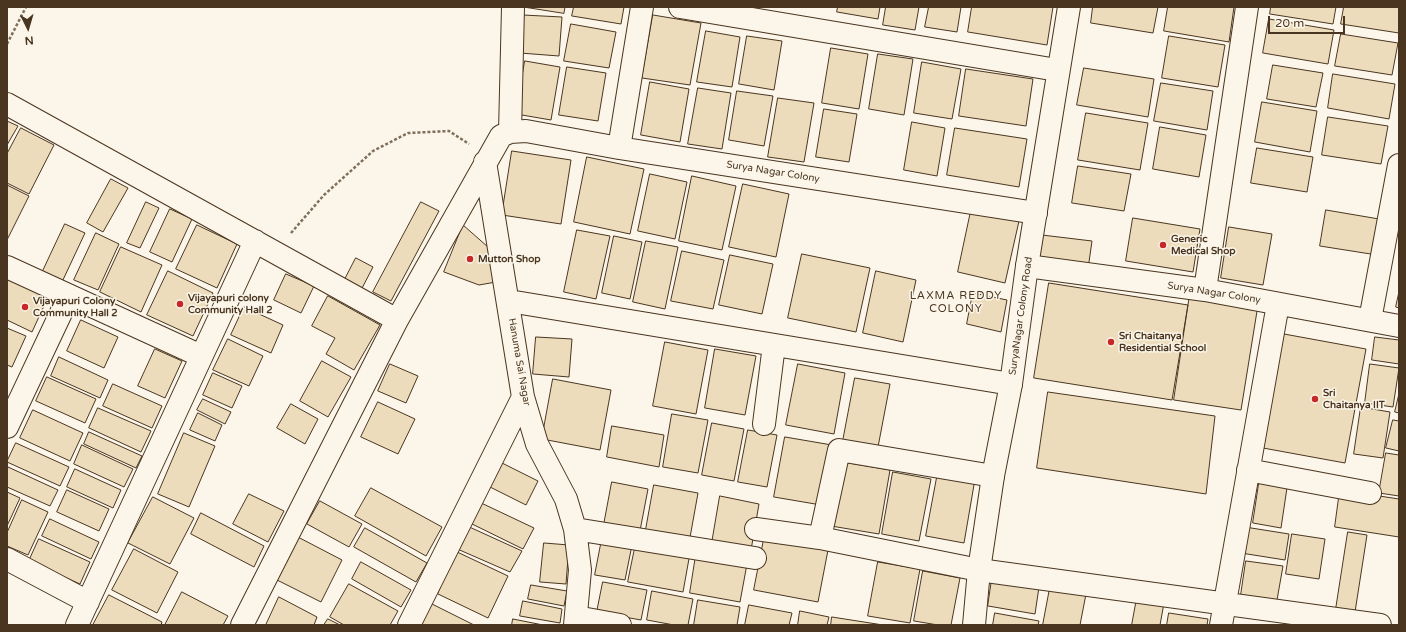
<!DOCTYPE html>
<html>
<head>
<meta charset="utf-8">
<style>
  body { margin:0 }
  #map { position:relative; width:1406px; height:632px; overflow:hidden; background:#fbf6e9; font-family:"Varela Round",sans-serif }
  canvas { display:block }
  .frame { position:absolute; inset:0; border:8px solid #4a3520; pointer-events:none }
  .north { position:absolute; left:8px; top:8px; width:40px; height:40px; -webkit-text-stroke:3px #fbf6e9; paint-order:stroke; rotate:175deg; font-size:11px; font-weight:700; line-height:16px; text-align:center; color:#4a3520 }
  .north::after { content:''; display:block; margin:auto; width:14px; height:18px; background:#4a3520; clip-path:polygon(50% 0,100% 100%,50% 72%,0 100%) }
  .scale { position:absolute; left:1268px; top:16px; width:77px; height:18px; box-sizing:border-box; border:2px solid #4a3520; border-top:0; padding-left:5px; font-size:12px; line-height:14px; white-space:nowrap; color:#4a3520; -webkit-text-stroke:3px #fbf6e9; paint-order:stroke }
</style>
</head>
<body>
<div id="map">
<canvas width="1406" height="632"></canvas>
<div class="frame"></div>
<div class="north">N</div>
<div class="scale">20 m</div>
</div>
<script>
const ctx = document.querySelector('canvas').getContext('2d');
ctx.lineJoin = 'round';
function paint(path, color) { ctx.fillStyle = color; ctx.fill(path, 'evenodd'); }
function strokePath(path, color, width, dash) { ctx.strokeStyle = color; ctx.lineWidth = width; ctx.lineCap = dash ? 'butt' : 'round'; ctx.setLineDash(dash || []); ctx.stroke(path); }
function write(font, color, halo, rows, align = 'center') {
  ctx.font = font + ' "Varela Round",sans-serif'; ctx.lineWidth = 3; ctx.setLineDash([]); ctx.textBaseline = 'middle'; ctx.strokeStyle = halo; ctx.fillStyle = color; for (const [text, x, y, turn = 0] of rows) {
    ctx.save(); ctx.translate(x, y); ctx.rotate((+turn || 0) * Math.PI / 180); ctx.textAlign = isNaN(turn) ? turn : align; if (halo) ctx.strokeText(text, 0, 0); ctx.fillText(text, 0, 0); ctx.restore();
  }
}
const building = new Path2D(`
  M524,7H565L564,13Z
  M574,7H624L621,24L572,16Z
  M838,7H880L878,19L837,12Z
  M886,7H919L915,30L883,25Z
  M929,7H961L957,32L925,27Z
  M972,7H1053L1047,45L968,32Z
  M1093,7H1158L1153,33L1091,23Z
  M1168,7H1234L1229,42L1164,31Z
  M1271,7H1336L1333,24L1270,14Z
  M1344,7H1399V33L1341,24Z
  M523,15L562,17L559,56L520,53Z
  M653,15L701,23L690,85L642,78Z
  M1269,19L1334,30L1328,64L1263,53Z
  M571,24L616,32L609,68L564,61Z
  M706,31L740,37L732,87L697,82Z
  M1341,34L1398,43L1392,75L1335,66Z
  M747,36L782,41L774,90L739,84Z
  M1169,36L1225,45L1218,87L1162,78Z
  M831,48L868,54L859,109L822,103Z
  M878,54L913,59L904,115L869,109Z
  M525,61L560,67L551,120L516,114Z
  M922,62L961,69L952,119L914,113Z
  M1273,65L1323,73L1316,107L1267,99Z
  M567,67L606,73L598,121L559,115Z
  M1084,68L1154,79L1148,117L1077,105Z
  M966,69L1033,79L1026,126L959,116Z
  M1333,74L1395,84L1389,119L1328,108Z
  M650,82L689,89L680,142L641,135Z
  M1161,83L1213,91L1207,130L1154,121Z
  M698,88L731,93L722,149L688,144Z
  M737,91L773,96L764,146L729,140Z
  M778,98L814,103L804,162L768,157Z
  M1262,102L1317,111L1310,152L1255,142Z
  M824,109L857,114L849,162L816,157Z
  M1086,113L1148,123L1140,170L1078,160Z
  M1328,117L1388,126L1381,164L1322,155Z
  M7,121L18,126L7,145Z
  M912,122L945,128L937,176L904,170Z
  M1160,127L1206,135L1199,177L1153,169Z
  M21,128L54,145L29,194L7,183V154Z
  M955,128L1027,139L1019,187L947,175Z
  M1257,148L1313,157L1307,192L1251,183Z
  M512,151L571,160L561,224L502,215Z
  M587,157L644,169L630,234L574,222Z
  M1078,166L1131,174L1124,211L1072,203Z
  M650,174L687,182L675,239L638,231Z
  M692,176L736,186L722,250L679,241Z
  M111,179L128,188L103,232L87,223Z
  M743,184L789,194L776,257L729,247Z
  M7,185L29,196L7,240Z
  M146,202L159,208L140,248L127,243Z
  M421,202L439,211L391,301L373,292Z
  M170,209L192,219L172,262L150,252Z
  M1326,210L1385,220L1377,255L1320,246Z
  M971,211L1019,221L1005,283L958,272Z
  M1133,218L1200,229L1193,272L1126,261Z
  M65,224L85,233L62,282L42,273Z
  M197,225L237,244L217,288L176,269Z
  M463,225L488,247L496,282L479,285L444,272Z
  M1229,227L1272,234L1263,285L1221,278Z
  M577,230L610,236L596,299L564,292Z
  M96,233L119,244L98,290L74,280Z
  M1042,235L1092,241L1088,269L1038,262Z
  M614,236L642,242L630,299L602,293Z
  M646,241L678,247L665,309L633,302Z
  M121,247L162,265L141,312L100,292Z
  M682,251L724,260L713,309L671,301Z
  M802,254L870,268L856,332L788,318Z
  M730,255L773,264L762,314L719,305Z
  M356,258L373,267L359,294L342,285Z
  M168,271L213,293L193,336L147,315Z
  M876,271L916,280L903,342L863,333Z
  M286,274L314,286L301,313L274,300Z
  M7,275L49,295L32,332L7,320Z
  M1049,283L1188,305L1172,400L1034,378Z
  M1399,292V308L1396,307Z
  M973,293L1007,300L1001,332L967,324Z
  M1190,294L1258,305L1241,410L1174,400Z
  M328,296L380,325L354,370L326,354L335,338L312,326Z
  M244,307L283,325L271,353L231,335Z
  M81,320L118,337L104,368L67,351Z
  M7,328L26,336L12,367L7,365Z
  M1284,334L1366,349L1345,463L1263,448Z
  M536,337L572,339L569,377L533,374Z
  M1375,337L1399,340V364L1372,360Z
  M228,339L263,356L249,386L213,370Z
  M665,342L708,350L696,414L653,406Z
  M155,349L182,361L165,398L138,386Z
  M715,349L756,356L745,415L705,408Z
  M59,357L108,380L100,398L51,376Z
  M322,361L351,377L328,417L300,401Z
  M390,364L418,376L406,403L378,391Z
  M798,364L845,373L834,434L786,425Z
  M1370,364L1399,368L1393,407L1365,403Z
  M213,373L242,386L232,408L203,395Z
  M47,377L96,399L85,423L36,401Z
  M855,378L890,384L878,447L843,441Z
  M553,379L611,390L600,450L542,439Z
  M113,384L162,406L152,428L103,406Z
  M1048,392L1215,416L1206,494L1037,468Z
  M1399,394V413L1395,412Z
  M203,399L231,412L225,424L197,410Z
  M378,402L415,419L398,454L361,437Z
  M291,404L318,419L305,444L277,428Z
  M1361,407L1390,412L1383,458L1354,454Z
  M98,408L151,431L141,452L89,428Z
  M33,410L83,433L70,461L20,438Z
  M198,413L222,425L215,441L190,430Z
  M672,414L708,420L698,473L663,467Z
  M1393,420L1399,421V451L1386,448Z
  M712,423L744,429L734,481L702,475Z
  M612,426L664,435L659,467L607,457Z
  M748,430L777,435L767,487L738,482Z
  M89,432L142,456L136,468L84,444Z
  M184,433L215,446L189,507L158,494Z
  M785,437L832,445L821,505L774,497Z
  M16,443L69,467L60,486L7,462Z
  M82,445L133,469L124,487L74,464Z
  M1386,453L1399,455V496L1379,493Z
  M500,462L538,481L526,505L488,486Z
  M843,462L890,470L879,534L831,526Z
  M8,467L58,490L50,506L7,487Z
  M75,469L121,490L113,508L67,487Z
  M893,472L931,479L919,541L882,534Z
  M938,472L975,479L964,543L926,536Z
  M1260,477L1288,481L1281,528L1253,523Z
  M612,482L648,489L639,536L603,530Z
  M654,485L698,493L689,543L645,535Z
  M371,488L442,527L426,556L355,516Z
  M67,490L109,509L99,531L57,512Z
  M1340,490L1399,499V537L1335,527Z
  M7,492L20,498L7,526Z
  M249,494L284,511L268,542L233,524Z
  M720,496L759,504L751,550L712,543Z
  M153,497L194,518L170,564L128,543Z
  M22,500L48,512L28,555L7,546V533Z
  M320,501L362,524L349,547L307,524Z
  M477,501L534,528L523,549L468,522Z
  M201,513L264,546L254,567L191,534Z
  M50,519L99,542L91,559L42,536Z
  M465,525L522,551L510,572L455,548Z
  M1245,527L1289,534L1285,560L1241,553Z
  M365,528L427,563L416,582L354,547Z
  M1348,532L1367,535L1355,612L1336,609Z
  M1292,534L1325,539L1319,579L1286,574Z
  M294,535L342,560L321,602L273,578Z
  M39,539L90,562L80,584L29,561Z
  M602,539L632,545L625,580L595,575Z
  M764,539L828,550L818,602L754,590Z
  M544,543L569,545L566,584L540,582Z
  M636,543L690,553L683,592L628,582Z
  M134,549L178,572L157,613L112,590Z
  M455,551L508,576L488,618L438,594Z
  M696,555L747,564L740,602L690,593Z
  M1246,561L1283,566L1277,600L1241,595Z
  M361,562L411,590L401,607L352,579Z
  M878,562L920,569L910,623L868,616Z
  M923,571L960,578L951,625H938L914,621Z
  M992,579L1039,587L1035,614L988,606Z
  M603,582L647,590L641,620L597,612Z
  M349,584L398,611L390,625H344L330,617Z
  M531,585L567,591L564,606L528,599Z
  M1050,588L1086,594L1080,625H1043Z
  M652,591L693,599L688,625H674L647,620Z
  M182,592L228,616L223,625H165Z
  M109,595L162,622L161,625H93Z
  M279,597L317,617L314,625H266Z
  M1137,598L1164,603L1160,625H1132Z
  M698,600L740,607L737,625H694Z
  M523,601L562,609L560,623L520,616Z
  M428,602L474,625H416Z
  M749,605L792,613L789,625H745Z
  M800,611L829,617L827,625H798Z
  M995,613L1039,621L1038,625H993Z
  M1169,613L1208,619L1207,625H1167Z
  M832,617L883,625H831Z
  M328,619L340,625H324Z
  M513,619L543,625H512Z`);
paint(building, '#ecdcbc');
strokePath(building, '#4a3520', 1);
const minor = new Path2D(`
  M680,7L1057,70
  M7,104L397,320
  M510,132L513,7
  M619,148L642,7
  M485,162L523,397L537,444L566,499L575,529L580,570L575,625
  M1027,266L1205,290L1399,326
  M7,267L201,356
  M1205,290L1247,7
  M509,301L1011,384
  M1370,320L1399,165
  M764,424L774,345
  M7,427L69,296
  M1248,470L1370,493
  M575,529L755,558
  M756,529L820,538L979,570L1380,625
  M820,538L839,450L993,476
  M7,559L88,602
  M576,617L620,625
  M77,625L255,241
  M242,625L397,320L501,136L510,132L526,131L619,148L1036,213
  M409,625L523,397
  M1221,625L1278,304`);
const secondary = new Path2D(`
  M974,625L979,570L993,476L1011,384L1027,266L1069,7`);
strokePath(minor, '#4a3520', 24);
strokePath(secondary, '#4a3520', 24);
strokePath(new Path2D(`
  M7,44L26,7
  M291,233L324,195L373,151L408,133L449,131L469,144`), '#7f6f5c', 2.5, [3, 2]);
strokePath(minor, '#fbf6e9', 22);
strokePath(secondary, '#fbf6e9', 22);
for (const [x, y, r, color] of [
  [1163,245,4,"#c62828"],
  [470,259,4,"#c62828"],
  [180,304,4,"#c62828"],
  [25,307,4,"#c62828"],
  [1111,342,4,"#c62828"],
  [1315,399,4,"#c62828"]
]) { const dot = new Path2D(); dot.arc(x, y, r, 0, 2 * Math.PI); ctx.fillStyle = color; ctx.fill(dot); strokePath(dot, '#fbf6e9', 1.5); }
write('10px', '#4a3520', '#fbf6e9', [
  ["Surya Nagar Colony",773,172,9],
  ["Surya Nagar Colony",1214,293,9],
  ["SuryaNagar Colony Road",1021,316,-82],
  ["Hanuma Sai Nagar",519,362,80]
]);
write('bold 10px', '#4a3520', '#fbf6e9', [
  ["Generic",1171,239],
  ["Medical Shop",1171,251],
  ["Mutton Shop",478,259],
  ["Vijayapuri colony",188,298],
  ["Community Hall 2",188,310],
  ["Vijayapuri Colony",33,301],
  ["Community Hall 2",33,313],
  ["Sri Chaitanya",1119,336],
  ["Residential School",1119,348],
  ["Sri",1323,393],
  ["Chaitanya IIT",1323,405]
], 'left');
ctx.letterSpacing = '1px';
write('11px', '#4a3520', '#fbf6e9', [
  ["LAXMA REDDY",956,296],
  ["COLONY",956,309]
]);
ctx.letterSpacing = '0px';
</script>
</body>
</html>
